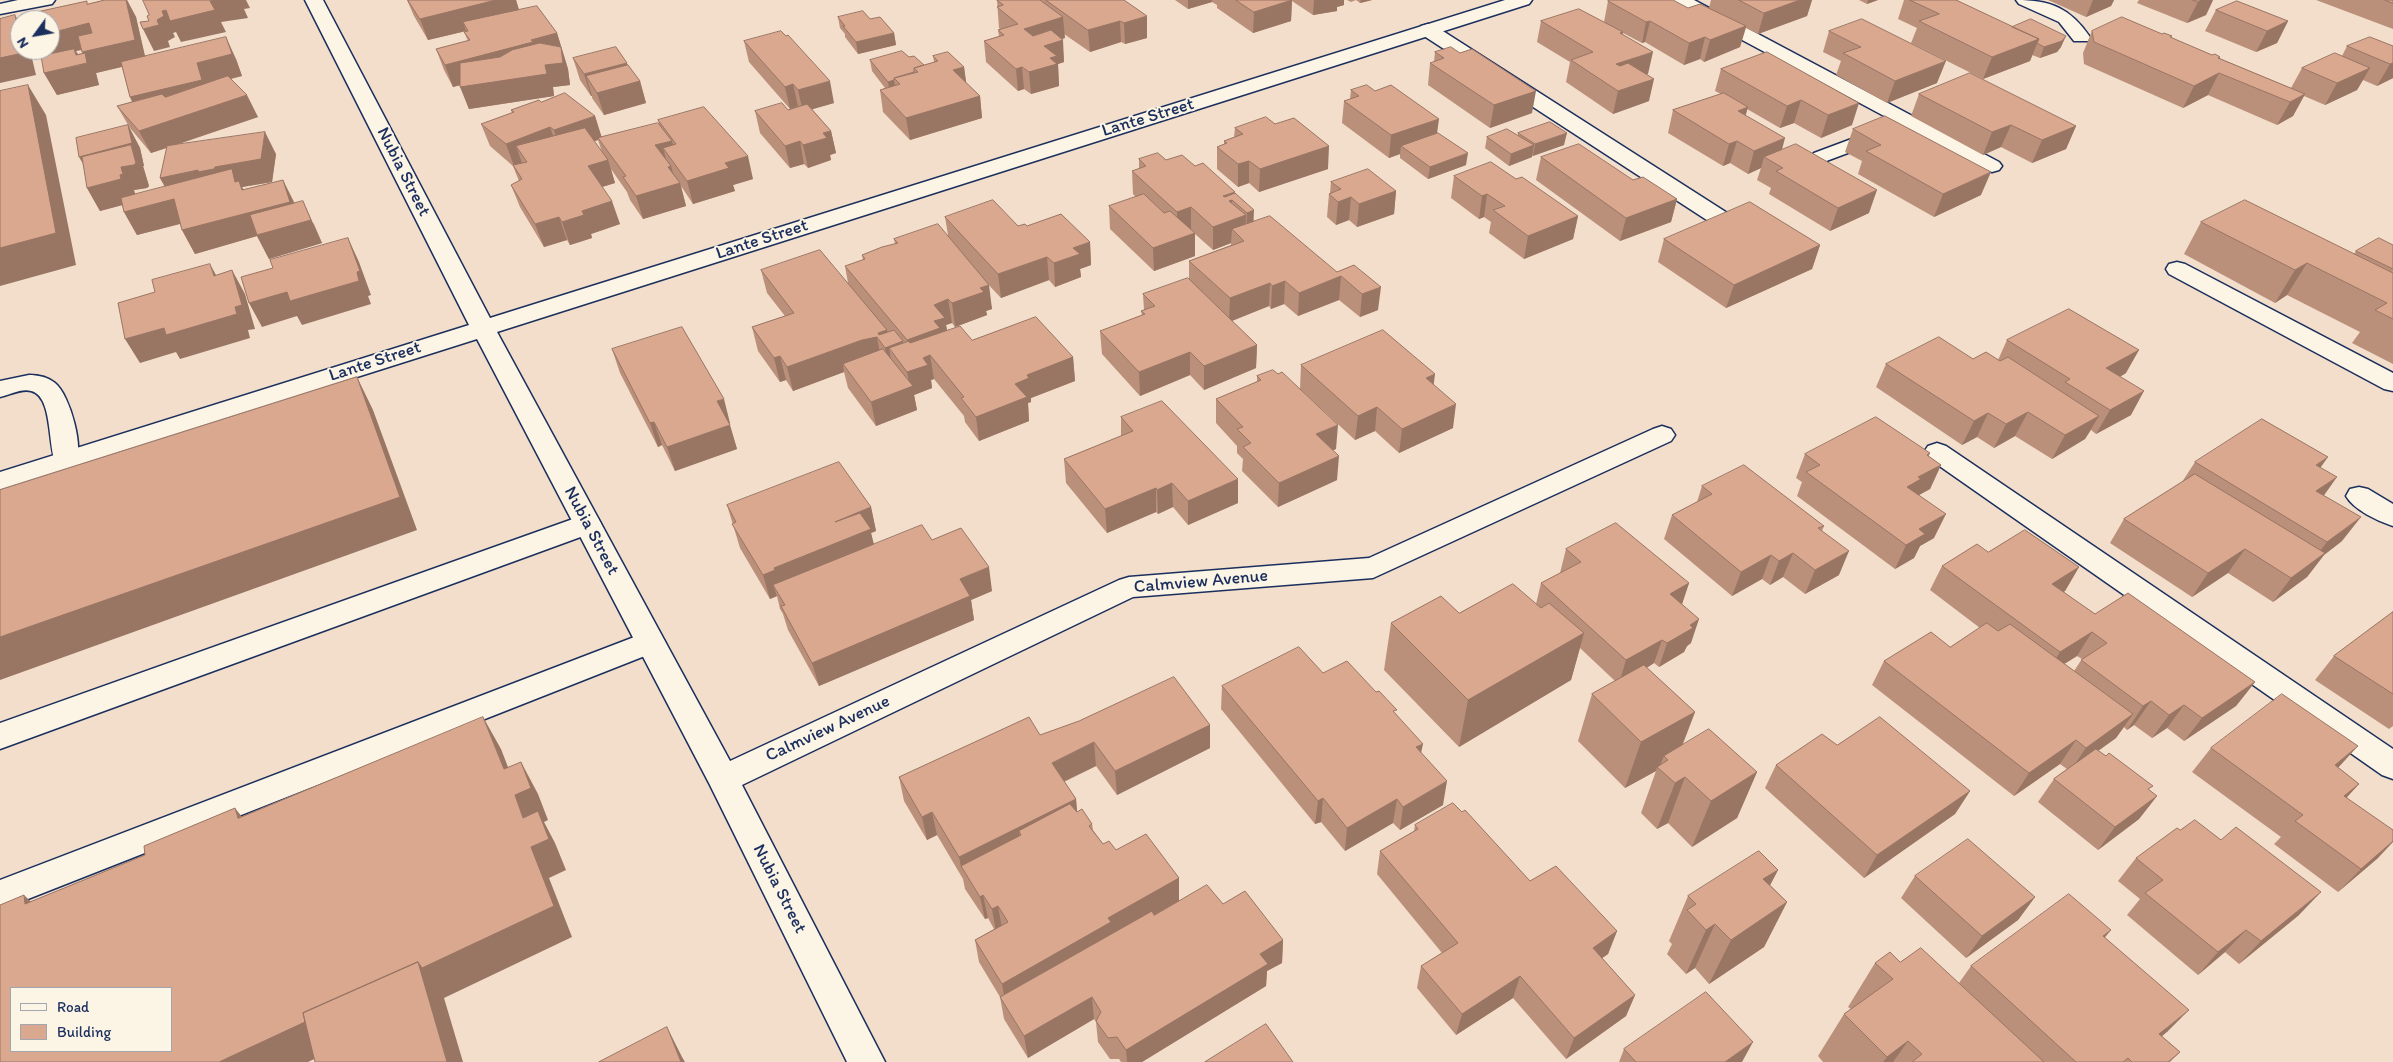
<!DOCTYPE html>
<html>
<head>
<meta charset="utf-8">
<style>
  body { margin:0 }
  #map { position:relative; width:2393px; height:1062px; overflow:hidden; background:#f2decb; font-family:Itim,sans-serif }
  canvas { display:block }
  .legend { position:absolute; left:10px; top:987px; width:162px; height:65px; box-sizing:border-box; background:#fcf5e5; border:1px solid #a2a6af; margin:0; padding:6px 9px; list-style:none; font-size:15px; color:#1b2f5e }
  .legend li { display:flex; align-items:center; gap:10px; height:25px }
  .legend b { width:25px; border:1px solid #a2a6af }
  .north { position:absolute; left:10px; top:10px; width:50px; height:50px; box-sizing:border-box; background:#fcf5e5; border:1px solid #a2a6af; border-radius:50%; rotate:238deg; font-size:14px; font-weight:700; line-height:20px; text-align:center; color:#1b2f5e }
  .north::after { content:''; display:block; margin:auto; width:18px; height:22px; background:#1b2f5e; clip-path:polygon(50% 0,100% 100%,50% 72%,0 100%) }
</style>
</head>
<body>
<div id="map">
<canvas width="2393" height="1062"></canvas>
<ul class="legend">
<li><b style="height:6px;background:#fcf5e5"></b>Road</li>
<li><b style="height:14px;background:#daa78f"></b>Building</li>
</ul>
<div class="north">N</div>
</div>
<script>
const ctx = document.querySelector('canvas').getContext('2d');
ctx.lineJoin = 'round';
function strokePath(path, color, width, dash) { ctx.strokeStyle = color; ctx.lineWidth = width; ctx.lineCap = dash ? 'butt' : 'round'; ctx.setLineDash(dash || []); ctx.stroke(path); }
function paint(path, color) { ctx.fillStyle = color; ctx.fill(path, 'evenodd'); }
function write(font, color, halo, rows, align = 'center') {
  ctx.font = font + ' Itim,sans-serif'; ctx.lineWidth = 4; ctx.setLineDash([]); ctx.textBaseline = 'middle'; ctx.strokeStyle = halo; ctx.fillStyle = color; for (const [text, x, y, turn = 0] of rows) {
    ctx.save(); ctx.translate(x, y); ctx.rotate((+turn || 0) * Math.PI / 180); ctx.textAlign = isNaN(turn) ? turn : align; if (halo) ctx.strokeText(text, 0, 0); ctx.fillText(text, 0, 0); ctx.restore();
  }
}
const service = new Path2D(`
  M1672,0H1694L1999,162L2002,166L1999,170L1992,172L1985,170L1675,4Z
  M2016,0C2051,0 2070,8 2090,37L2088,41H2074L2059,22L2019,4Z
  M1428,24L1435,26L1732,216L1735,221L1732,226L1724,228L1716,226L1421,34L1419,30L1421,26Z
  M1881,128L1888,130L1891,134L1888,138L1821,163L1814,161L1811,157L1814,153Z
  M2177,262L2185,264L2393,373V391L2384,389L2169,274L2166,269L2169,264Z
  M29,375C37,375 48,377 55,383C70,395 85,450 75,466L66,469L57,466C47,450 54,396 31,391C22,388 9,395 0,397V381Z
  M1937,443L1946,446L2393,749V779L2382,775L1928,458L1924,452L1928,446Z
  M2359,487L2368,489L2393,504V526C2378,521 2354,510 2346,496L2350,489Z
  M587,514L597,517L601,524L597,531L0,749V723Z
  M650,631L660,634L665,642L660,650L0,910V880Z`);
const minor = new Path2D(`
  M18,0H55L52,4L0,14V4Z
  M305,0H323L490,318L1505,0H1532L1529,4L497,332L730,761L1119,580L1129,577L1369,558L1653,429L1662,426L1671,429L1675,435L1671,441L1373,578L1133,597L742,785L885,1062H847L710,785L477,339L0,490V472L469,325Z`);
strokePath(service, '#1b2f5e', 3);
strokePath(minor, '#1b2f5e', 3);
paint(service, '#fcf5e5');
paint(minor, '#fcf5e5');
paint(new Path2D(`
  M105,0H127L136,17L145,56L236,59L242,76L231,79L258,117L176,145L276,154L272,182L242,187L244,190L294,203L314,224L322,243L269,259L257,236L195,254L182,230L180,224L137,235L124,212L122,205L100,211L87,188L128,125L140,148L144,166H143L149,186L147,188L134,190L135,195L165,187L160,178L167,148L151,153L130,128L117,106L132,102L130,97L122,67L96,73L99,85L57,95L44,73L47,55L88,4ZM82,50L83,53L78,54L76,51Z
  M407,0H516L519,10L557,33L568,69L570,85L553,87L554,96L469,109L460,85L453,87L444,70L436,49L468,41L464,32L466,31L428,40L414,16Z
  M997,0H1124L1147,38L1125,44L1121,42L1090,52L1064,34L1065,38L1062,39L1064,62L1058,64L1059,86L1031,94L1024,89L1018,91L986,62L984,41L999,36L998,30L1000,29L999,28Z
  M1175,0H1344V5L1337,7V11L1313,15L1292,1L1291,21L1253,33L1217,8V5L1212,2L1188,9Z
  M1347,0H1372L1360,3L1356,0L1351,2Z
  M1711,0H1812L1807,16L1758,34L1746,28L1740,47L1704,62L1700,59L1684,65L1645,42L1642,43L1623,33V34L1648,74H1647L1649,101L1613,114L1566,82L1570,62L1537,42L1541,21L1604,22L1608,1L1688,8H1709Z
  M1859,0H1878L1867,4Z
  M1904,0H1956L2012,27L2061,47L2057,52L2040,58L2032,55L2030,61L1983,79L1911,43L1917,28L1898,19Z
  M2048,0H2114L2111,6L2086,17Z
  M2139,0H2213L2206,15L2187,23L2137,3Z
  M2316,0H2393V29Z
  M2216,10L2288,21L2277,43L2256,52L2205,31Z
  M838,17L870,19L894,33L896,45L858,54L845,37V34L840,28Z
  M1829,31L1937,83L1887,103L1836,75L1841,61L1823,52Z
  M2092,31L2171,38L2212,55L2220,57L2219,58L2291,88L2302,68L2342,56L2347,46H2393V78L2377,86L2363,80L2357,90L2325,105L2304,96L2293,116L2277,125L2208,95L2183,108L2084,64L2083,53Z
  M744,41L834,103L812,109L831,131L836,153L830,155L831,160L808,168L804,164L790,168L760,133L755,111L788,110L798,106L790,109L749,62Z
  M1435,52L1460,53L1532,113L1490,128L1428,85L1430,63L1434,62Z
  M1767,52L1852,125L1821,138L1794,123L1780,128L1747,109L1745,115L1782,150L1869,213L1830,231L1769,194L1771,188L1757,180L1761,168L1748,174L1730,163L1723,166L1668,133L1673,110L1721,94L1715,91L1721,69Z
  M933,56L964,67L966,83L980,96L982,118L910,140L883,112L880,90L885,88L872,71L870,60L909,57L924,65L934,62Z
  M573,58L627,63V66L640,81L646,103L604,115L592,98V96H591L580,80Z
  M1351,90L1437,133L1466,165L1428,179L1400,158V154L1389,158L1342,123L1344,101L1350,99Z
  M1919,94L2076,126L2066,149L2032,163L2001,147L1983,155L1911,116Z
  M541,102L595,116L601,137L659,124L658,120L753,179L733,185L735,191L693,204L681,186L686,206L643,219L630,200L627,192L611,169L615,183L602,187L620,224L591,234L592,238L570,245L567,240L544,247L520,207L511,185L519,181L513,166L490,146L481,124L512,113L511,110ZM598,140L602,152L594,141Z
  M1235,128L1328,169L1259,192L1249,183L1238,187L1217,169V147L1224,144V141L1234,137Z
  M1853,129L1981,195L1934,217L1858,174L1862,161L1845,152Z
  M1518,133L1564,145L1532,156V157L1509,166L1485,148L1487,137L1518,136Z
  M1541,157L1633,180L1677,199L1671,222L1620,241L1536,180Z
  M1139,159L1166,160L1195,166L1235,194L1254,221L1337,272L1354,265L1378,310L1360,317L1339,300L1298,316L1284,304L1271,309L1269,306L1232,321L1257,345L1256,368L1204,390L1190,375L1140,396L1102,354L1100,331L1142,315L1141,311L1144,310L1143,294L1189,279V261L1231,245V243L1213,250L1195,234V256L1154,271L1110,229L1109,206L1136,197L1133,194L1132,171L1139,169Z
  M1454,176L1516,179L1578,216L1573,239L1524,259L1489,233L1491,222L1484,217L1479,219L1451,198Z
  M1331,182L1396,191L1394,214L1357,227L1349,220L1336,225L1327,217L1329,194L1330,193Z
  M945,217L1018,226H1027L1090,242L1091,265L1080,269L1081,277L1055,287L1049,280L1001,298L985,281L992,309L986,311L987,315L955,327L952,323L946,325L947,330L972,340L1073,357L1075,381L1031,398V402L1028,403L1029,421L979,441L965,422L964,416L934,379L931,380L932,388L914,395L917,410L876,426L848,388L844,372L793,391L786,380L780,382L758,351L752,327L785,316L767,293L761,270L848,283L845,266L863,260L862,255L895,244L894,239L948,235Z
  M2201,222L2354,254L2356,251L2393,245V364L2352,343L2360,332L2287,295L2275,303L2184,254Z
  M1664,239L1820,245L1812,269L1726,308L1658,262Z
  M2007,340L2126,373L2120,377L2131,415L2096,434L2091,430L2085,439L2052,459L2015,436L1994,448L1977,437L1962,445L1876,387L1886,364L1973,359L1998,360Z
  M612,349L730,423H729L737,449L675,471L662,445L658,447L620,373Z
  M1301,365L1433,385L1453,428L1399,453L1375,431L1355,440L1300,389Z
  M1257,376L1336,449L1333,450L1337,480L1278,507L1242,471L1243,459L1237,453V446L1216,423V399L1257,382Z
  M1121,417L1238,503L1188,525L1173,507L1158,514L1156,512L1107,533L1066,483L1064,459L1121,436Z
  M1930,453L1928,456L1941,465L1930,489L1918,495L1934,538L1920,546L1914,558L1895,569L1797,496L1802,482L1796,478L1805,454Z
  M2195,462L2321,468L2323,496L2342,541L2324,555L2307,577L2273,602L2228,573L2192,597L2110,543L2124,519L2182,482Z
  M1702,486L1824,526L1822,531L1839,575L1805,594L1783,577L1770,585L1762,579L1732,596L1664,539L1672,515L1697,502Z
  M727,505L871,507L876,531L871,533L874,545L932,540L992,591L971,600L974,620L819,686L788,630L783,614L780,609L777,596L770,599L740,548Z
  M1566,549L1689,583L1682,604L1691,643L1687,646L1684,652L1659,667L1654,663L1647,668L1695,712L1683,744L1757,772L1737,818L1692,847L1668,823L1657,829L1641,813L1656,771L1625,788L1578,741L1592,694L1615,681L1580,648L1571,680L1459,747L1384,670L1391,623L1459,613L1536,604L1541,583L1560,573Z
  M1988,552L2079,567L2065,591L2063,592L2095,614L2255,682L2236,706L2184,741L2167,728L2152,738L2134,725L2127,730L2124,727L2116,738L2098,751L2157,796L2139,819L2098,850L2038,802L2054,779L2067,769L2060,764L2014,796L1872,685L1884,661L1950,647L1980,628L1930,590L1942,566ZM2077,656L2082,659L2074,671L2064,664Z
  M2393,612V726L2389,729L2315,680L2334,656Z
  M1323,673L1396,714L1421,752L1443,805L1400,830L1393,823L1345,851L1321,822L1315,824L1221,709L1222,686Z
  M1210,725V748L1117,795L1096,766L1064,782L1076,799L1077,812L1092,824L1093,830L1103,844L1116,850L1179,878V901L1223,904L1283,940L1282,963L1267,971L1266,986L1142,1062H1121L1119,1059H1110L1098,1042L1096,1022L1094,1019L1028,1058L1004,1019L1000,997L979,962L975,940L994,929L988,918L985,919L965,889L963,879L937,835L927,840L904,801L899,777L1040,735Z
  M1837,745L1970,791L1955,814L1864,878L1765,788L1776,765Z
  M2211,748L2339,768L2359,784L2347,797L2378,858L2338,892L2274,844L2281,837L2192,772Z
  M1462,812L1530,881L1617,931L1608,954L1602,958L1635,995L1626,1016L1566,1059L1513,998L1456,1035L1417,988L1421,966L1442,953L1377,874L1380,851L1414,831L1415,825Z
  M2180,830L2221,840L2299,915L2239,964L2225,952L2198,975L2127,915L2140,899L2118,881L2136,858Z
  M1778,870L1770,885L1787,902L1764,947L1709,984L1695,968L1686,974L1667,954L1672,944L1669,941L1688,896Z
  M1915,876L2035,897L2018,920L1966,958L1901,898Z
  M2105,938L2168,1031L2162,1036L2180,1052L2170,1062H1823L1818,1056L1844,1014L1851,1009L1848,1007L1875,963L1900,962L1959,983L1971,966Z
  M1624,1049L1742,1062H1619Z`), '#bb907b');
paint(new Path2D(`
  M126,0H127L136,17L146,61L96,73L99,85L57,95L44,73L81,65L76,55L75,51L48,58L44,50H50V33L89,23L101,45L76,51L83,64L87,63L86,59L82,52L135,40Z
  M214,0H246L250,8L244,9L248,18L221,22L226,32L181,42L176,32L173,33L175,37L168,41L170,47L154,51L143,29L157,20L162,11Z
  M496,0H516L521,17L463,22L466,31L428,40L420,19Z
  M1188,0H1212V2L1188,9Z
  M1292,0L1291,21L1253,33L1254,12Z
  M1314,0H1344V5L1337,7V11L1313,15Z
  M1361,0H1372L1360,3Z
  M1800,0H1812L1807,16L1758,34L1764,13Z
  M1868,0H1878L1867,4Z
  M2093,0H2114L2111,6L2086,17Z
  M2202,0H2213L2206,15L2187,23L2198,2Z
  M15,15L20,23V39Z
  M1147,16V38L1125,44L1124,23Z
  M1063,17L1065,38L1025,50L1024,29Z
  M1120,21L1121,42L1090,52L1088,30Z
  M1650,21L1645,42L1642,43L1646,22Z
  M2288,21L2277,43L2256,52L2267,31Z
  M1746,26L1740,47L1704,62L1710,40Z
  M557,33L568,69L570,85L553,87L554,96L469,109L460,87L545,65L541,64L453,87L445,65L531,40Z
  M894,33L896,45L858,54L856,42Z
  M2066,36L2061,47L2057,52L2040,58L2044,47Z
  M226,37L236,59L242,76L208,84L142,120L130,97L197,63Z
  M1705,37L1700,59L1684,65L1689,43Z
  M2039,39L2030,61L1983,79L1992,57Z
  M1063,40L1064,62L1058,64L1059,86L1031,94L1029,72L1044,46Z
  M22,50H30L36,75L0,83V58Z
  M1653,52L1648,74L1612,86L1616,64Z
  M2220,57L2209,78L2219,73L2208,95L2183,108L2194,86L2218,58Z
  M1946,61L1937,83L1887,103L1895,81Z
  M627,63L632,83L640,81L646,103L604,115L597,93L586,76L592,96H591L584,74Z
  M2393,63V78L2377,86L2390,64Z
  M964,67L967,88L953,70Z
  M1022,67L1024,89L1018,91L1016,69Z
  M2370,68L2357,90L2325,105L2337,83Z
  M1654,79L1649,101L1613,114L1618,91Z
  M894,80L896,92L890,93L888,82Z
  M830,81L834,103L803,112L798,90Z
  M793,84L798,106L790,109L785,87Z
  M28,85L46,115L76,265L0,286V248Z
  M1536,91L1532,113L1490,128L1494,105Z
  M2305,94L2293,116L2277,125L2290,102Z
  M247,95L258,117L151,153L139,131Z
  M980,96L982,118L910,140L906,118Z
  M1801,100L1794,123L1780,128L1787,106Z
  M1859,103L1852,125L1821,138L1828,115Z
  M1748,107L1742,129L1738,111Z
  M595,116L602,138H598V140L561,153L554,130Z
  M1439,119L1436,141L1401,146L1400,154L1389,158L1391,135Z
  M128,125L140,148L144,166H143L149,186L147,188L134,190L136,197L134,202L100,211L87,188L92,179L79,157Z
  M2011,125L2001,147L1983,155L1992,132Z
  M2076,126L2066,149L2032,163L2042,140Z
  M550,127L558,149L516,146L522,163L514,166L506,144Z
  M831,131L836,153L830,155L831,160L808,168L803,145L823,133Z
  M265,132L276,154L272,182L242,187L251,204L283,180L294,202L301,223L303,201L322,243L269,259L257,236L195,254L182,230L187,222L137,235L124,212L172,199L160,178L215,167Z
  M1567,133L1564,145L1533,156L1535,144Z
  M1785,138L1779,161L1764,157L1761,168L1748,174L1754,151Z
  M672,141L678,163L663,148L668,166L655,145Z
  M800,141L804,164L790,168L785,146Z
  M1737,141L1730,163L1723,166L1729,144Z
  M1534,145L1532,157L1509,166L1511,154Z
  M1329,146L1328,169L1259,192L1260,169Z
  M1468,153L1466,165L1428,179L1430,167Z
  M748,156L753,179L733,185L735,191L693,204L687,181L725,163Z
  M608,160L615,183L595,189L588,166Z
  M1249,161V183L1238,187V164Z
  M671,166L676,184L680,183L686,206L643,219L636,196L668,167Z
  M1991,172L1981,195L1934,217L1943,194Z
  M1877,190L1869,213L1830,231L1838,208Z
  M1396,191L1394,214L1357,227L1359,204Z
  M1235,192V203L1232,200L1231,220L1246,215L1245,238L1232,229L1231,243L1213,250V227L1223,196Z
  M1487,194L1484,217L1479,219L1482,196Z
  M1351,197L1349,220L1336,225L1338,202Z
  M1677,199L1671,222L1620,241L1626,218Z
  M612,201L620,224L591,234L592,238L570,245L562,222L582,211Z
  M1191,207V230L1177,235V212Z
  M1254,210L1253,233L1246,236L1247,213Z
  M1578,216L1573,239L1524,259L1528,236Z
  M559,217L567,240L544,247L535,224Z
  M1195,233V256L1154,271L1153,248Z
  M348,238L359,262L371,295L368,296L371,304L302,325L297,316L262,327L249,303Z
  M1090,242L1091,265L1080,269L1081,277L1055,287L1054,263L1073,248Z
  M1820,245L1812,269L1726,308L1734,285Z
  M1047,257L1049,280L1001,298L998,274Z
  M2307,263L2287,295L2275,303L2295,270Z
  M210,264L223,288L214,276Z
  M232,270L245,294L255,329L248,330L250,338L180,359L176,352L140,363L125,339L235,307Z
  M1341,276L1339,300L1298,316L1299,293Z
  M1285,281L1284,304L1271,309L1272,286Z
  M1270,283L1269,306L1229,322L1230,298Z
  M989,285L992,309L986,311L987,315L955,327L952,303L980,288Z
  M1381,287L1378,310L1360,317L1362,294Z
  M948,299L952,323L946,325L949,341L930,355L934,379L931,380L932,388L914,395L917,410L876,426L871,402L910,387L907,372L911,364L907,340L934,321V305Z
  M887,330L890,346L903,341L907,365L889,348L893,371L890,372L885,348L878,333Z
  M877,337L881,360L843,364L844,372L793,391L787,367L862,340Z
  M1257,345L1256,368L1204,390V366Z
  M2139,350L2126,373L2093,392L2106,368Z
  M1190,352V375L1140,396L1139,372Z
  M780,356L786,380L780,382L774,358Z
  M1073,357L1075,381L1031,398V402L1028,403L1029,421L979,441L976,417L1015,384L1027,375Z
  M1435,374L1432,398L1426,378Z
  M357,377L373,410L417,530L0,680V637Z
  M2144,391L2131,415L2096,434L2110,410Z
  M724,399L730,423L724,425L717,401Z
  M1456,404L1453,428L1399,453L1402,429Z
  M1377,407L1375,431L1355,440L1358,416Z
  M2028,412L2015,436L1994,448L2006,424Z
  M1988,413L1977,437L1962,445L1974,421Z
  M2099,416L2085,439L2052,459L2065,435Z
  M654,422L662,445L658,447L650,423Z
  M730,425L737,449L675,471L667,447Z
  M1338,425L1336,449L1314,458L1316,434Z
  M1930,453L1919,477L1941,465L1930,489L1912,499L1907,487L1927,455Z
  M1339,456L1337,480L1278,507L1279,483Z
  M2328,457L2311,481L2316,465Z
  M2337,477L2320,501L2316,491Z
  M1238,479V503L1188,525V501Z
  M1172,483L1173,507L1158,514L1157,490Z
  M1156,488V512L1107,533L1105,509Z
  M871,507L876,531L871,533L876,553L773,585L777,596L770,599L763,575L774,568L835,522Z
  M1946,514L1934,538L1920,546L1914,558L1895,569L1906,545L1919,529Z
  M2361,517L2342,541L2324,555L2307,577L2273,602L2291,578L2310,564L2327,542Z
  M2245,549L2228,573L2192,597L2208,573Z
  M1849,551L1839,575L1805,594L1815,570Z
  M1793,553L1783,577L1770,585L1779,561Z
  M1771,555L1762,579L1732,596L1741,572Z
  M989,567L992,591L971,600L974,620L819,686L812,663L960,579Z
  M2079,567L2065,591L2038,608L2052,584Z
  M1689,583L1681,607L1670,594Z
  M1699,619L1691,643L1687,646L1684,652L1659,667L1667,643L1690,625Z
  M2092,632L2077,656L2045,676L2060,652Z
  M1584,633L1571,680L1459,747L1468,700Z
  M1662,640L1654,663L1619,684L1626,660Z
  M2255,682L2236,706L2184,741L2202,718Z
  M2151,701L2134,725L2127,730L2143,706Z
  M2184,705L2167,728L2152,738L2169,715Z
  M1695,712L1677,758L1664,756L1659,768L1657,767L1656,771L1625,788L1641,742Z
  M2133,714L2116,738L2070,771L2086,748Z
  M483,717L501,749L518,793L521,762L538,794L548,820L544,822L555,843L566,870L549,878L572,937L444,998L463,1062H447L430,1004L308,1062H219L418,962L531,847L523,818Z
  M1210,725V748L1117,795L1115,771Z
  M2076,740L2060,764L2014,796L2029,773Z
  M1094,742L1096,766L1054,786L1052,763Z
  M1423,744L1418,767L1416,747Z
  M2358,746L2337,769L2335,765Z
  M1757,772L1737,818L1692,847L1711,801Z
  M1685,777L1668,823L1657,829L1675,783Z
  M1447,781L1443,805L1400,830L1403,807Z
  M2359,784L2337,808L2344,796Z
  M1970,791L1955,814L1864,878L1877,855Z
  M2157,796L2139,819L2098,850L2115,827Z
  M1323,798L1321,822L1315,824L1318,801Z
  M1076,799L1078,822L1021,835L1019,831L1021,851L961,867L959,857Z
  M1397,799L1393,823L1345,851L1347,828Z
  M235,808L260,840L238,818Z
  M932,812L937,835L927,840L922,817Z
  M2393,841V842L2378,858L2338,892L2361,869Z
  M1778,870L1755,914L1763,879Z
  M1179,878V901L1006,1006L1002,984L1108,918Z
  M2321,892L2299,915L2239,964L2261,941Z
  M24,895L56,926L25,904Z
  M983,895L988,918L985,919L980,897Z
  M2035,897L2018,920L1966,958L1982,936Z
  M1787,902L1764,947L1709,984L1731,940Z
  M998,906L1002,928L996,932L992,909Z
  M1715,924L1695,968L1686,974L1706,930Z
  M2111,930L2093,952L2103,936Z
  M2246,930L2225,952L2198,975L2218,952Z
  M1617,931L1608,954L1585,970L1593,948Z
  M1283,940L1282,963L1267,971L1266,986L1142,1062H1127L1126,1050L1260,954Z
  M1520,976L1513,998L1456,1035L1462,1014Z
  M1635,995L1626,1016L1566,1059L1574,1038Z
  M1092,997L1094,1019L1028,1058L1024,1036Z
  M2189,1010L2168,1031L2139,1055L2159,1034Z
  M667,1027L682,1057L685,1062H681Z
  M1908,1041L1893,1062H1883L1887,1057Z
  M1753,1042L1742,1062H1725Z`), '#997564');
const building = new Path2D(`
  M105,0H126L135,40L82,52L78,36L92,33L89,23L50,33V20H33L32,13L87,1V4Z
  M143,0H214L210,1L215,10L170,21L166,10L162,11L164,16L157,20L159,25L143,29L140,22L149,21L147,16L149,15Z
  M408,0H496L420,19Z
  M997,0H1040L1063,17L1024,29L1033,36L1051,30L1063,40L1044,46L1057,56L1050,58L1057,64L1029,72L1022,67L1016,69L984,41L1004,35L998,30L1018,24L997,7L1003,5Z
  M1046,0H1124L1147,16L1124,23L1120,21L1088,30Z
  M1236,0H1292L1254,12Z
  M1610,0H1673L1688,8L1700,4L1746,26L1710,40L1705,37L1689,43L1650,21L1646,22L1608,1Z
  M1739,0H1800L1764,13Z
  M1910,0H1956L2039,39L1992,57L1919,21L1939,14Z
  M2193,0H2202L2198,2Z
  M2385,0H2393V3Z
  M2237,1L2288,21L2267,31L2216,10Z
  M537,6L557,33L531,40L533,42L445,65L436,49L470,40L464,32L468,31L463,22Z
  M1579,9L1623,32L1620,33L1653,52L1616,64L1620,66L1628,63L1654,79L1618,91L1571,60L1593,52L1541,21Z
  M863,11L870,19L880,17L894,33L856,42L843,26H845L838,17Z
  M15,15L20,39V50H22L23,53L0,58V19Z
  M2122,17L2162,34L2164,33L2172,36L2170,37L2212,55L2215,54L2220,57L2218,58L2305,94L2290,102L2219,73L2194,86L2094,42L2092,31Z
  M1862,19L1946,61L1895,81L1843,53L1861,47L1829,31Z
  M2031,19L2066,36L2062,41L2044,47L2037,43L2039,39L2012,27Z
  M781,31L786,36L788,35L830,81L798,90L793,84L785,87L744,41Z
  M226,37L232,54L197,63L202,80L130,97L121,62Z
  M2370,37L2393,46V63L2390,64L2347,46Z
  M540,43L561,47L563,63L545,65L547,74L460,87V63L500,57L512,50Z
  M616,47L627,63L584,74L573,58Z
  M1451,47L1460,53L1472,49L1536,91L1494,105L1430,63L1444,58L1435,52Z
  M74,49L76,55L85,53L87,63L44,73L41,56Z
  M902,51L909,57L914,56L924,65L914,68V72L894,78V80L888,82L870,60Z
  M948,52L964,67L953,70L980,96L906,118L880,90L900,84L894,78L918,72L914,68L938,61L933,56Z
  M1767,52L1859,103L1828,115L1801,100L1787,106L1721,69Z
  M2335,53L2370,68L2337,83L2302,68Z
  M628,65L640,81L597,93L586,76Z
  M1970,73L2076,126L2042,140L2011,125L1992,132L1919,94Z
  M228,76L247,95L139,131L117,106L162,94L165,97Z
  M28,85L56,233L0,248V91Z
  M1367,85L1375,91L1391,85L1439,119L1391,135L1344,101L1359,96L1351,90Z
  M565,93L595,116L554,130L550,127L506,144L481,124L514,112L511,110L539,100L541,102Z
  M1724,93L1748,107L1738,111L1785,138L1754,151L1737,141L1729,144L1673,110Z
  M782,103L788,110L807,104L831,131L823,133L827,138L803,145L800,141L785,146L755,111Z
  M704,107L748,156L725,163L729,168L687,181L663,148L676,144L658,120Z
  M1885,116L1991,172L1943,194L1866,151L1881,145L1853,129Z
  M1266,117L1275,124L1294,118L1329,146L1260,169L1249,161L1238,164L1217,147L1227,143L1224,141L1243,134L1235,128Z
  M1550,122L1567,133L1535,144L1518,133Z
  M658,123L672,141L655,145L671,166L668,167L680,183L636,196L623,177L626,176L598,138Z
  M128,125L132,143L79,157L76,138Z
  M585,128L608,160L588,166L612,201L582,211L584,215L562,222L559,217L535,224L511,185L522,179L513,165L527,162L516,146Z
  M1507,129L1534,145L1511,154L1487,137Z
  M265,132L261,159L215,167L214,169L198,172V170L160,178L167,146Z
  M1438,133L1468,153L1430,167L1401,146Z
  M1579,144L1633,180L1643,177L1677,199L1626,218L1541,157Z
  M1796,144L1877,190L1838,208L1776,171L1783,168L1764,157Z
  M131,145L136,163L134,165L121,167L123,174L120,175L121,179L87,188L82,157Z
  M1158,153L1166,160L1182,155L1195,166L1203,163L1235,192L1223,196L1225,197L1235,193L1254,210L1247,213L1232,200L1229,201L1246,215L1213,227L1191,207L1177,212L1132,171L1146,166L1139,159Z
  M1491,162L1516,179L1522,177L1578,216L1528,236L1493,210L1505,206L1487,194L1482,196L1454,176Z
  M232,169L235,182L239,181L242,190L283,180L290,202L182,230L174,199L124,212L121,198Z
  M1368,169L1396,191L1359,204L1351,197L1338,202L1329,194L1341,189L1331,182Z
  M1144,194L1164,213L1170,211L1195,233L1153,248L1109,206Z
  M993,200L1018,226L1025,224L1027,226L1061,214L1090,242L1073,248L1080,254L1054,263L1047,257L998,274L945,217Z
  M2245,200L2393,273V319L2375,310L2387,303L2307,263L2295,270L2201,222Z
  M303,201L311,220L257,235L250,215Z
  M1750,202L1820,245L1734,285L1664,239Z
  M1270,216L1337,272L1354,265L1381,287L1362,294L1341,276L1299,293L1285,281L1272,286L1270,283L1230,298L1189,261L1244,241L1232,229Z
  M938,224L989,285L980,288L984,292L952,303L948,299L934,305L945,318L934,321L940,328L907,340L845,266L865,259L862,255L882,247L898,243L894,239Z
  M348,238L360,271L357,272L359,281L290,301L287,292L249,303L241,277L273,268L270,260Z
  M2379,238L2393,245V269L2356,251Z
  M820,250L887,330L878,333L879,335L894,330L903,341L885,348L877,337L862,340L787,367L780,356L774,358L752,327L794,313L761,270Z
  M210,264L214,276L232,270L242,305L235,307L237,314L166,335L164,328L125,339L118,303L155,292L152,280Z
  M1188,278L1257,345L1204,366L1190,352L1139,372L1100,331L1145,314L1141,311L1155,306L1143,294Z
  M2069,309L2139,350L2106,368L2144,391L2110,410L2065,382L2070,379L2007,340Z
  M1036,317L1073,357L1027,375L1029,378L1015,384L1027,397L976,417L961,398L964,397L930,355L923,358L928,365L907,372L889,348L909,341L910,343L960,326L972,340Z
  M682,327L724,399L717,401L730,425L667,447L654,422L650,423L612,349Z
  M1383,330L1435,374L1426,378L1456,404L1402,429L1377,407L1358,416L1301,365Z
  M1939,337L1973,359L1986,352L2000,361L2008,357L2099,416L2065,435L2028,412L2006,424L1988,413L1974,421L1886,364Z
  M883,349L913,386L871,402L843,364Z
  M1273,370L1278,374L1282,372L1338,425L1316,434L1339,456L1279,483L1243,447L1251,443L1237,429L1243,427L1216,399L1261,380L1257,376Z
  M357,377L400,497L0,637V490Z
  M1162,401L1238,479L1188,501L1172,483L1157,490L1156,488L1105,509L1064,459L1133,431L1121,417Z
  M1876,417L1930,453L1927,455L1941,465L1918,477L1921,479L1907,487L1946,514L1919,529L1925,534L1906,545L1806,472L1820,465L1805,454Z
  M2262,419L2328,457L2316,465L2337,477L2316,491L2361,517L2327,542L2195,462Z
  M839,462L871,507L835,522L860,513L871,529L774,568L775,570L763,575L732,524L736,522L727,505Z
  M1744,465L1824,526L1818,528L1849,551L1815,570L1793,553L1779,561L1771,555L1741,572L1672,515L1712,494L1702,486Z
  M2195,474L2325,553L2291,578L2245,549L2208,573L2124,519Z
  M1616,523L1689,583L1670,594L1699,619L1690,625L1693,628L1667,643L1662,640L1626,660L1541,583L1581,562L1566,549Z
  M922,525L932,540L961,528L989,567L960,579L970,596L812,663L781,606L785,605L773,585Z
  M2025,530L2079,567L2052,584L2095,614L2128,593L2255,682L2202,718L2184,705L2169,715L2151,701L2143,706L2081,660L2107,643L2092,632L2060,652L1942,566L1977,544L1988,552Z
  M1513,584L1541,608L1549,603L1584,633L1468,700L1391,623L1441,596L1459,613Z
  M2393,612V694L2334,656Z
  M1987,623L1998,631L2010,624L2133,714L2086,748L2076,740L2029,773L1884,661L1931,632L1950,647Z
  M1299,647L1323,673L1347,661L1376,692L1379,691L1397,710L1393,711L1423,744L1416,747L1447,781L1403,807L1397,799L1347,828L1323,798L1318,801L1222,686Z
  M1644,665L1695,712L1641,742L1592,694Z
  M1174,677L1210,725L1115,771L1094,742L1052,763L1076,799L959,857L932,812L922,817L899,777L1029,717L1040,735L1079,721Z
  M2282,694L2358,746L2335,765L2359,784L2344,796L2393,830V841L2361,869L2295,821L2303,815L2211,748Z
  M483,717L504,769L521,762L531,788L515,795L523,818L538,811L549,839L531,847L554,906L422,968L418,962L303,1013L305,1022L219,1062H0V905L24,895L25,904L145,855L144,846L235,808L238,818ZM11,988H171V1051H11Z
  M1880,717L1970,791L1877,855L1776,765L1822,734L1837,745Z
  M1709,729L1757,772L1711,801L1685,777L1675,783L1657,767L1668,760L1664,756Z
  M2096,749L2106,756L2109,753L2153,786L2148,789L2157,796L2115,827L2054,779Z
  M1453,803L1462,812L1465,810L1530,881L1556,866L1617,931L1593,948L1635,995L1574,1038L1520,976L1462,1014L1421,966L1458,943L1380,851L1418,829L1415,825Z
  M1070,804L1077,812L1082,809L1092,824L1089,826L1103,844L1109,841L1116,850L1146,834L1179,878L1108,918L1111,922L1002,984L975,940L1008,922L998,906L992,909L983,895L980,897L961,866L1021,835L1019,831Z
  M2195,820L2221,840L2236,827L2321,892L2261,941L2246,930L2218,952L2145,893L2163,880L2136,858L2177,828L2180,830Z
  M1968,839L2035,897L1982,936L1915,876Z
  M1759,851L1778,870L1763,879L1787,902L1731,940L1715,924L1706,930L1687,910L1696,904L1688,896Z
  M1207,885L1223,904L1245,891L1283,940L1260,954L1268,964L1126,1050L1117,1037L1108,1038L1096,1021L1101,1012L1092,997L1024,1036L1000,997L1152,911L1154,915Z
  M2069,894L2111,930L2103,936L2189,1010L2159,1034L2180,1052L2168,1062H2132L2128,1058L2123,1062H2076L1971,966Z
  M1921,948L2044,1062H1912L1922,1054L1908,1041L1887,1057L1844,1014L1893,979L1875,963L1890,952L1900,962Z
  M418,962L447,1062H315L303,1013Z
  M1706,992L1753,1042L1725,1062H1636L1624,1049Z
  M1266,1024L1293,1062H1205Z
  M667,1027L681,1062H599Z`);
paint(building, '#daa78f');
strokePath(building, '#997564', 1);
write('18px', '#1b2f5e', '#fcf5e5', [
  ["Lante Street",1148,118,-17],
  ["Nubia Street",403,172,63],
  ["Lante Street",762,240,-18],
  ["Lante Street",375,362,-18],
  ["Nubia Street",591,531,62],
  ["Calmview Avenue",1201,582,-5],
  ["Calmview Avenue",828,729,-25],
  ["Nubia Street",779,889,63]
]);
</script>
</body>
</html>
